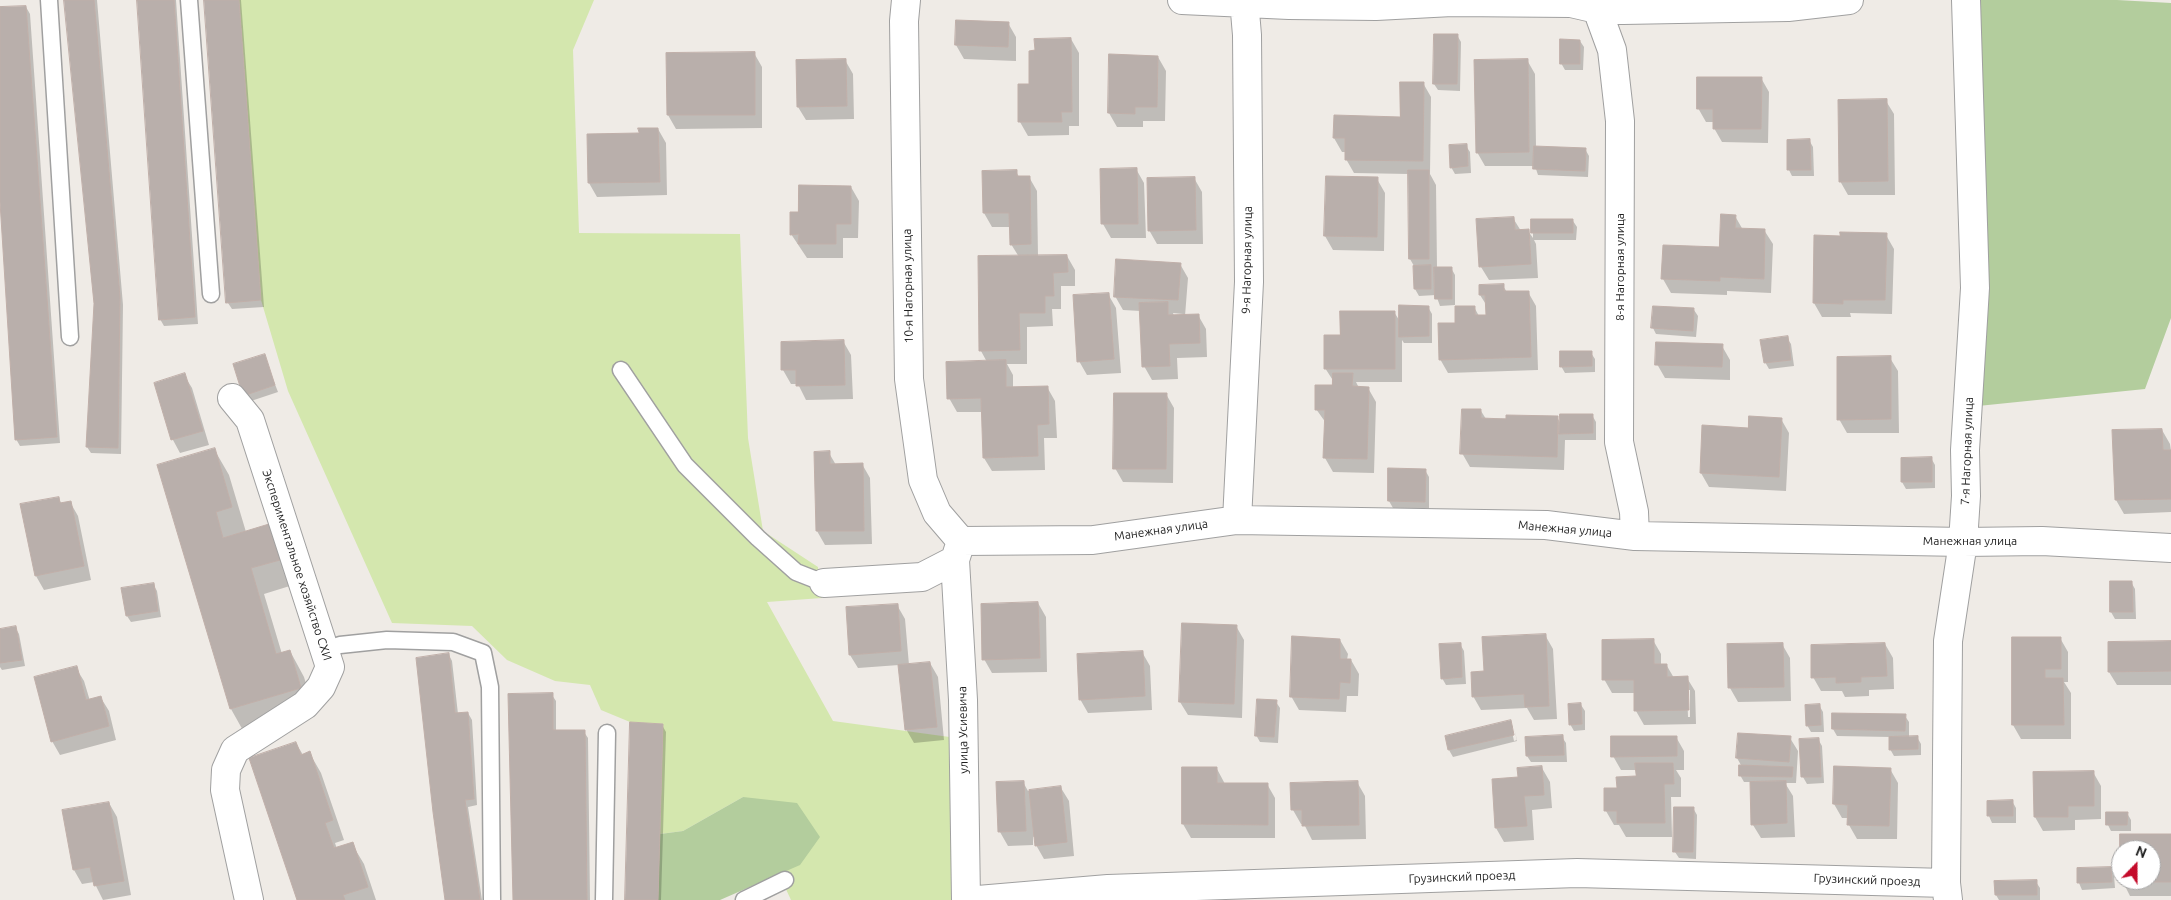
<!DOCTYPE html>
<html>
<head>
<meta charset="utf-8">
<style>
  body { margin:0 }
  #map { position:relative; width:2171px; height:900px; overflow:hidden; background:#efebe6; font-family:Ubuntu,sans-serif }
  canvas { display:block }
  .north { position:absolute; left:2111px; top:840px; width:50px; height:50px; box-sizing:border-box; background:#fff; border:1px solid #a5a5a5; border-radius:50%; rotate:22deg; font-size:14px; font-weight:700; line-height:20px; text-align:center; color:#1f1f1f }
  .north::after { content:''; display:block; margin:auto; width:18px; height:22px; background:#c40a2a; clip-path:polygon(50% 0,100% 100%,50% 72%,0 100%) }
</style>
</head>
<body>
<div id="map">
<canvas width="2171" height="900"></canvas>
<div class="north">N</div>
</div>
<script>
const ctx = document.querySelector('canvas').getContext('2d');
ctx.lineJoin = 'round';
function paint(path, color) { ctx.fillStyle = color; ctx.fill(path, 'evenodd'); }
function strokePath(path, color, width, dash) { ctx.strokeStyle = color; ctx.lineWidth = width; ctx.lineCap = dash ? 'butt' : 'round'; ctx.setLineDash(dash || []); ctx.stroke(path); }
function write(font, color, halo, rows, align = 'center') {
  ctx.font = font + ' Ubuntu,sans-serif'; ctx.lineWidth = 4; ctx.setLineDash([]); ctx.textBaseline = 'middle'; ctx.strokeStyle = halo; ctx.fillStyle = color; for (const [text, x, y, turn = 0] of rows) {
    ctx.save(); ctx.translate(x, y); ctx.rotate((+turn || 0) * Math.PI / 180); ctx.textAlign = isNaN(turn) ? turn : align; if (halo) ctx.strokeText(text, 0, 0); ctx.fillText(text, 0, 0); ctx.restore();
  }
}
paint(new Path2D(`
  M239,0H594L573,50L579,233L740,234L748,438L763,531L818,567L822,598L767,602L833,721L957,738L953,900H791L743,797L683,831L660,834L663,724L630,722L601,710L590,685L555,681L507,660L472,626L392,623L288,391L261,300Z`), '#d4e7ae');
paint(new Path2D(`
  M1980,0H2117L2171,3V318L2145,389L1978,406L1977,16Z
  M743,797L797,803L820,837L800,865L720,900H658L660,834L683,831Z`), '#b3cd9d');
paint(new Path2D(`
  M65,0H97L123,305L121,454L91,453L87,447L95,304Z
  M138,0H176L198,324L164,326L160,319Z
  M205,0H241L264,307L232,309L228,303Z
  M26,7L30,14L60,443L20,446L16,439L0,181V8Z
  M1008,23L1016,37V61L964,59L956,45Z
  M1457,35L1461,42L1460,91L1438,90L1434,84Z
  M1071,39L1079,53V126H1069V135L1028,136L1020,122L1030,85Z
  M1580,41L1584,47L1583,70H1565L1561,63Z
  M754,53L762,67V128L676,129L668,115Z
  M1158,57L1166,71L1165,121H1143V127H1117L1109,113Z
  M845,60L853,74L854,119L806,120L798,107Z
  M1527,60L1535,74L1536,148L1585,149L1589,156L1588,177L1538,175L1535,166H1485L1477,152Z
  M1761,78L1769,92L1768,143L1722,142L1714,128V122H1706L1698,108Z
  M1423,83L1431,97L1430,174L1436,185L1437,268H1451L1455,275V305L1440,306L1436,295L1419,296L1415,289L1414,266L1410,259L1409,174L1354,173L1346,159V152H1342L1334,138L1335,117L1401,118Z
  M1886,101L1894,114L1895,195H1848L1840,181Z
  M658,129L666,143L667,195L597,197L589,183L640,134Z
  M1809,140L1813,147L1814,176H1792L1789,170Z
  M1466,146L1470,152L1471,173L1455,174L1451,167Z
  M1136,169L1144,183L1146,238H1111L1103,224L1102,170Z
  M1016,171L1019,177H1029L1037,191L1038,257L1067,256L1075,270V286H1061V309H1052L1053,326L1027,327V364H1007L1013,375V388L1047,387L1055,401L1057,438H1044L1045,470L992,471L984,458L983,412H957L949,398L987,362L981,351L1019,257L1011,244V227H992L984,213L983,172Z
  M1194,178L1202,192L1203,244H1157L1149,230Z
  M1377,179L1385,193L1384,251L1333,250L1325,236Z
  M851,187L859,201L858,238H843V258H807L791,234L800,213Z
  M1735,216L1743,230H1764L1773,244L1771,293L1727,291V295L1671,293L1663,279L1720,248Z
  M1513,218L1521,231H1528L1533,238V220L1573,221L1577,227L1576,240H1534L1536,244L1538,278L1489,280L1481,267Z
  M1886,235L1894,249L1892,314L1850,313L1851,317H1822L1814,303L1841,237Z
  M1180,264L1188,278L1185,316L1198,315L1206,329L1207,357L1177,358L1178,379L1152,380L1144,366L1141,311L1123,310L1115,296ZM1173,313L1183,314V316H1174Z
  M1503,286L1507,292H1528L1536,306L1538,370L1448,373L1440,359L1456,324L1474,307L1479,316H1487V306L1480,295Z
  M1108,294L1116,308L1121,373L1087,375L1079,361Z
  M1428,307L1432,314V343H1404L1402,340V382H1356L1359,388H1368L1376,402L1374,473L1333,472L1325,458L1326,423L1316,409L1334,387V382L1325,368L1341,336L1394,312L1401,323Z
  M1694,310L1698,316L1696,337L1656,334L1653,328Z
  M1787,338L1791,344L1794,366L1769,369L1765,362Z
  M843,341L851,355L853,399L806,400L798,384H791L783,370Z
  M1722,346L1730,360V380L1665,378L1657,364Z
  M1591,353L1595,359V372L1565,373L1561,366Z
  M264,356L278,392L248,402L244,395Z
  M1890,358L1898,371L1899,433H1847L1839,419Z
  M184,375L192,388L209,445L180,453L173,440L155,384Z
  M1166,394L1174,408L1173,483L1123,482L1115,468Z
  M1481,411L1486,419L1557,417L1561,424L1592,415L1596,422V440H1565L1564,470L1470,467L1462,453Z
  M1781,419L1789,433L1786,491L1709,487L1701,473L1749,429Z
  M2162,430L2170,444L2171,451V512L2124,514L2116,500Z
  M214,449L229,475L246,532L269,525L283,551L293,585L264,594L282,654L290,651L304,677L315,714L245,734L231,709L159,465Z
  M816,453H829L836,465L862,464L870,478L872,544L825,545L817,531Z
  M1931,458L1935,465V488L1906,489L1902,482Z
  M1390,470H1425L1429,477V508H1393L1389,501Z
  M58,498L62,504L70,502L78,516L91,580L44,590L36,576Z
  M2131,582L2135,589L2136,619H2115L2111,612Z
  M153,584L157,591L161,617L131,622L127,616Z
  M1038,603L1046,617L1047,672L992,673L984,659Z
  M897,605L905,619L909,665L930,663L938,677L944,740L914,743L906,729L899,665L858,668L850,655Z
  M1236,626L1244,640L1242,718L1188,715L1180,702Z
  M15,627L19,634L25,666L2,670L0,667V630Z
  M1545,635L1553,649L1557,719L1534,720L1527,708L1481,710L1473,696L1485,672Z
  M2013,638H2060L2068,652V682H2064L2071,693V739H2021L2013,725Z
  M1340,640L1348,654L1347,660H1351L1359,674L1358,696H1347L1346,712L1299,710L1291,696Z
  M1653,640L1661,654V666H1667L1674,678H1687L1695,691L1696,724L1644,725L1636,711L1635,693H1612L1604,679ZM1687,690H1690V717H1688Z
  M2171,642V685H2117L2109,672Z
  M1460,644L1464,651L1466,684L1446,685L1442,678Z
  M1782,644L1790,658L1791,701L1738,702L1730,688Z
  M1885,644L1893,658L1894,689L1869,690V696L1845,697L1842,691H1821L1813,677Z
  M1142,652L1150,666L1152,710L1088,713L1080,699Z
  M449,655L452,661L458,714L468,713L472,720L477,805L468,807L482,900H447Z
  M76,668L84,681L90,701L101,698L109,711L116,740L60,755L52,741Z
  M552,695L556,701V731L584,732L588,738L590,900H514Z
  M1276,702L1280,708L1278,743L1260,742L1256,735Z
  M1581,705L1585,711V730L1574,731L1570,724Z
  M1819,705L1823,712L1824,732H1811L1807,725Z
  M1833,714L1905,716L1909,722V737H1917L1921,744V755L1894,756L1890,749V737L1837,736L1833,729Z
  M1510,721L1513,727H1511L1514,741L1517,740L1514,728L1517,741L1453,757L1449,750L1446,737Z
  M662,725L666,732L661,900H626Z
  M1739,734L1790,738L1798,751L1796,783H1785L1793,796L1795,837L1761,838L1753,825L1751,782H1744L1740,775L1742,767L1737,758Z
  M1562,737L1566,743L1567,762H1531L1527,756Z
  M1676,737L1684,751V770H1676L1681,778V797H1671L1672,837H1626L1619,825H1614L1606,811L1618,790L1637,778V770H1621L1613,756Z
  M1818,739L1822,746L1824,783L1807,784L1803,777L1801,740Z
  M296,743L303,755L309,752L321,773L344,840L335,843L337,849L352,844L364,864L376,900H299Z
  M1835,767L1890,769L1898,783L1897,839H1857L1849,825V818H1842L1834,804Z
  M1183,768L1217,769L1225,784H1267L1275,798V838H1191L1183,824Z
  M1542,768L1550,782L1552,808L1532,810L1534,840L1504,842L1496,828L1493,780L1519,778Z
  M2093,772L2101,786V819L2075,820V830L2043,831L2035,817Z
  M1023,782L1028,791L1061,788L1069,801L1074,856L1044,859L1036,845L1035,836L1033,837V845L1008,846L1000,832Z
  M1357,782L1365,796L1366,839L1312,840L1304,824H1301L1293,810Z
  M2012,801L2016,808V823H1992L1989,816Z
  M109,803L117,817L131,895L103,900L94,882L82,884L74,870L63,811Z
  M1693,808L1697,815L1696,859L1679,858L1675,852Z
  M2127,813L2131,820V831H2111L2108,825Z
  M2171,835V896H2130L2122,880H2151V850H2122Z
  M2111,868L2114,875L2115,888L2082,890L2079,883L2078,870Z
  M2036,882L2040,888V900H1999L1996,895Z`), '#0003');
const building = new Path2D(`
  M64,0H94L120,297L118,448L86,447L94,304Z
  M137,0H174L195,317L159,320Z
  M204,0H239L261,300L226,303Z
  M26,6L57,437L15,440L0,202V7Z
  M956,20L1009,22L1008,47L955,45Z
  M1434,34H1458L1457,84H1433Z
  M1071,38L1072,112H1061L1062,122H1018V84H1029V51L1035,50L1034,39Z
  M1560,39L1580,40V64H1560Z
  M755,52V115H667L666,53Z
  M1109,54L1158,56L1157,107H1135V114L1108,113Z
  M846,59L847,106L797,107L796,60Z
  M1528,59L1529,152L1476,153L1474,60Z
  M1697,77H1762L1761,129H1713V109H1697Z
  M1400,82H1424L1423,161L1345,160V138H1333L1334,115L1400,117Z
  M1887,99L1888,181L1839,182L1838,100Z
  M638,128H658L660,182L588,183L587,134L639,133Z
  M1810,139L1811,170H1787V140Z
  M1467,144L1468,166L1450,168L1449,145Z
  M1534,146L1586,148L1585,171L1533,169Z
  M1137,168L1138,224H1101L1100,169Z
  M1017,170V176H1030L1031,244L1010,245L1009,213H983L982,171Z
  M1408,170H1429V259H1409Z
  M1326,176L1378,177L1377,237L1324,236Z
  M1195,177L1196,230L1148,231L1147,178Z
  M799,185L851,186V224H836V244H798L799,234L790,235V212H798Z
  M1721,214L1736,215L1735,228L1765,229L1764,279L1720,277V281L1661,279L1663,245L1719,247Z
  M1514,217L1515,230L1529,229L1531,264L1479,267L1476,219Z
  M1531,219H1573V233H1531Z
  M1840,232L1887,233L1885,300H1843V304L1813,303L1814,235L1840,236Z
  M1067,255L1068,272L1053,273L1054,296H1045V313H1019L1020,350L979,351L978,256Z
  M1116,259L1181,263L1178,300L1114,297Z
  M1431,265V289H1414L1413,266Z
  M1434,267H1452V299H1435Z
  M1504,284V291H1529L1531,357L1439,360L1438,323H1455V306H1475V315H1486L1485,295H1479V285Z
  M1109,293L1114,359L1077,362L1073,295Z
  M1168,302V315L1199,314L1200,343L1169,344L1170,366L1142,367L1139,303Z
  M1399,305L1429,306V336L1399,337Z
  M1653,306L1694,308L1693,331L1651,328Z
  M1340,311H1395V369H1324V335H1340Z
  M1788,336L1791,360L1764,363L1760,340Z
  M844,340L845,385L796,386V370H781V342Z
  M1656,342L1723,344L1722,367L1655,365Z
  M1560,351H1592V366L1560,367Z
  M265,354L275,385L243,396L233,364Z
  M1891,356V419L1837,420V357Z
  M1006,360V387L1048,386L1049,424L1037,425L1038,456L983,458L981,398L947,399L946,362Z
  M185,373L203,431L171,440L154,383Z
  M1333,373H1353L1352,386L1369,387L1367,459L1323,458L1325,410H1315V385H1332Z
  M1114,393H1167L1166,469H1113Z
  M1462,409H1481V418L1506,419V415L1558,416L1557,457L1460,454Z
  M1560,414H1593V433L1559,434Z
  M1749,416L1782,418L1779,477L1700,473L1702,425L1748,428Z
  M2162,429L2163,450H2171V499L2115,500L2112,430Z
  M215,448L232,507L216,512L223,538L269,524L280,560L251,568L276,654L290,650L301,688L230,709L157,465Z
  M830,451V464L863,463L864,531H816L814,452Z
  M1932,457V482H1901V458Z
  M1388,468L1426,469L1425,502L1388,501Z
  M59,497L60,503L71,501L84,566L35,576L20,504Z
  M2110,581H2132L2133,612H2110Z
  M154,583L158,611L126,616L121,588Z
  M1038,602L1040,658L982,660L981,604Z
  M898,604L901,651L849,655L846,607Z
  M1182,623L1237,625L1234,704L1179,702Z
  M16,626L22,660L0,663V629Z
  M1546,634L1549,706L1525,707L1524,694L1472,697L1471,672L1484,671L1482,637Z
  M1292,636L1340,639V659H1351L1350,683L1340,682L1339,699L1290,697Z
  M2012,637H2061V669H2045V678H2063L2064,725H2012Z
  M1654,639V664H1667V677L1688,676L1689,710L1634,711V680H1602V640Z
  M2171,641V671L2108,672V642Z
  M1461,643L1462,677L1441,679L1439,644Z
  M1783,643L1784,687L1728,688L1727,644Z
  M1885,643L1887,676L1861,677V682L1836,683V677L1811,678V645Z
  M1143,651L1145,696L1079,700L1077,654Z
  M449,653L455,713L468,712L474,799L465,800L480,900H445L433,812L416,658Z
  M930,662L937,727L905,730L898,665Z
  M77,666L86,700L101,696L109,726L51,742L34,677Z
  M553,693V730H585L587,900H513L508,694Z
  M1257,699L1277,700L1274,737L1255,736Z
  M1581,703L1582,724L1569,725L1568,704Z
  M1820,704L1821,725L1806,726L1805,705Z
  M1832,713L1906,714L1905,731L1832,729Z
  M1511,720L1514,735L1448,750L1445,736Z
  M630,722L663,724L658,900H625Z
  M1738,733L1791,736L1789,762L1736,758Z
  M1563,735L1564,755L1526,756L1525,737Z
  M1611,736H1677V756L1611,757Z
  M1918,736V749L1889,750V737Z
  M1819,738L1821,777H1801L1799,739Z
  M296,742L301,755L310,751L333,820L325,823L334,848L353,842L368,887L343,895L345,900H297L249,758Z
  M1635,763H1673L1674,784H1664L1665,823H1617V811H1604V788H1617L1616,777L1636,776Z
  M1739,765L1793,767L1792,777L1739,776Z
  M1542,766L1544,795L1524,796L1527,826L1495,828L1492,779L1518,777L1517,768Z
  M1834,766L1891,768L1889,826L1847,825L1848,805L1833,804Z
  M1182,767H1217V783H1268V825L1182,824Z
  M2094,771V806H2068V817H2034L2033,772Z
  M1024,781L1026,831L998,832L996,782Z
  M1358,781L1359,825L1302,826V810H1291L1290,783Z
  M1786,781L1787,823L1751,825L1750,782Z
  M1061,786L1067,842L1035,846L1029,790Z
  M2013,800V816H1987V801Z
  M109,802L124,881L94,886L90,867L73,870L62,810Z
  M1674,807H1694L1693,852H1673Z
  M2106,812H2128L2127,825H2106Z
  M2120,834H2171V882H2120ZM2121,850H2151V880H2121Z
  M2111,867L2112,882L2077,883V868Z
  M2037,880V895H1995L1994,881Z`);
paint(building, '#b9afab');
strokePath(building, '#c0afa9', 1);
const service = new Path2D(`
  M49,0L70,337
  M189,0L211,294
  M621,370L685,465L758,538L796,572L824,583
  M325,650L340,645L387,640L453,642L483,653L490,687L492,900
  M604,900L607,733
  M744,900L785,880`);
const minor = new Path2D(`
  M906,0L904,21L909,379L923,480L937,513L961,541L955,560L963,700L966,900
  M1182,0L1289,5L1376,6L1452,2L1571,3L1597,9L1623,10L1788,7L1849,0
  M1596,0L1597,9L1612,50L1620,121L1619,442L1634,512L1635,536
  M232,398L250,420L330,667L321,687L305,705L235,750L226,770L225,790L249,900
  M1237,520L1249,282L1247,35L1244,0
  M961,541L1093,540L1237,520L1546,525L1635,536L1963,542L2042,541L2171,548
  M824,583L922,577L955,560
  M978,900L1108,889L1577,873L1946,883
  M1948,900L1946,883L1948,641L1963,542L1966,496L1965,450L1975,288L1966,0`);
strokePath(service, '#a0a0a0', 19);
strokePath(minor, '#a0a0a0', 30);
strokePath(service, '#fff', 16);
strokePath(minor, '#fff', 28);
write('12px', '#1f1f1f', '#fff', [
  ["9-я Нагорная улица",1247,260,-89],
  ["8-я Нагорная улица",1620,267,-90],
  ["10-я Нагорная улица",908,286,-91],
  ["7-я Нагорная улица",1967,451,-88],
  ["Манежная улица",1565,529,5],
  ["Манежная улица",1161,530,-8],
  ["Манежная улица",1970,541],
  ["Экспериментальное хозяйство СХИ",297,565,72],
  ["улица Усиевича",963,730,-91],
  ["Грузинский проезд",1462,877,-2],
  ["Грузинский проезд",1867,880,2]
]);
</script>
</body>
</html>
